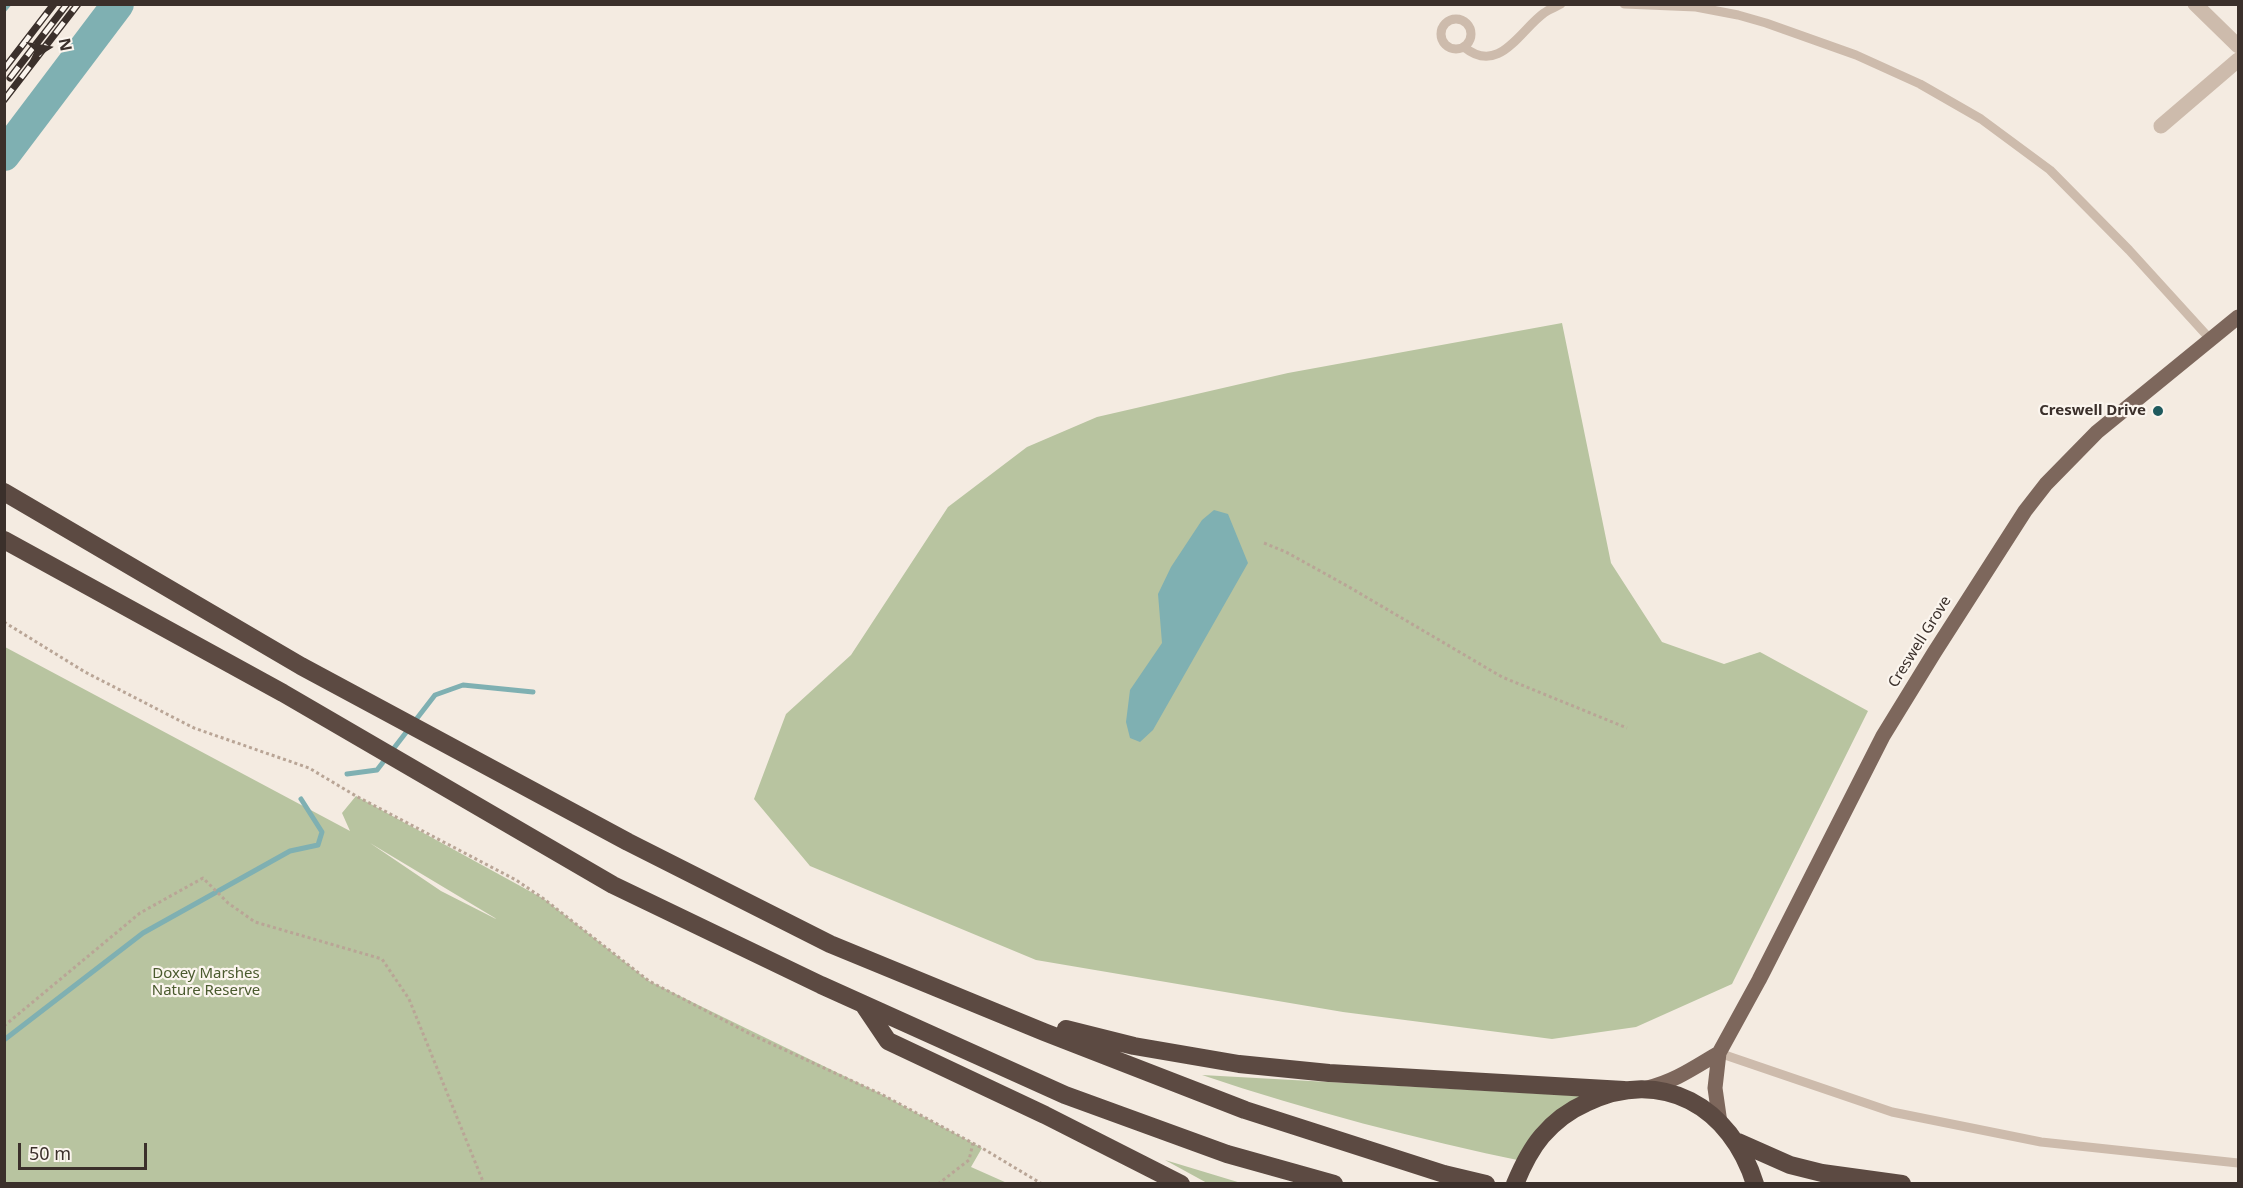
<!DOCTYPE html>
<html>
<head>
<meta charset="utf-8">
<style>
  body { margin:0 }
  #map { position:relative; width:2243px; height:1188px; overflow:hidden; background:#f4ebe1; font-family:"Noto Sans",sans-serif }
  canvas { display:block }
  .frame { position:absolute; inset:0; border:6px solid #3b302b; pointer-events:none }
  .north { position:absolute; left:18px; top:18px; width:60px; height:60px; -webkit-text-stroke:4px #fbf5ee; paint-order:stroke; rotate:79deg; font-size:16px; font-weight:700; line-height:24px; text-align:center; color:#3b302b }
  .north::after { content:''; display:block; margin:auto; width:21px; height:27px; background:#3b302b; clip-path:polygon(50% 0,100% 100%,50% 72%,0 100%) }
  .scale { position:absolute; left:18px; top:1143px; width:129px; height:27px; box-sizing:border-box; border:3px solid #3b302b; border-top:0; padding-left:8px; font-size:18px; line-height:21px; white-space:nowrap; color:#3b302b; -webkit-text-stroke:4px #fbf5ee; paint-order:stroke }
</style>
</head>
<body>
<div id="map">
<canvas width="2243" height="1188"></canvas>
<div class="frame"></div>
<div class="north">N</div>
<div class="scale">50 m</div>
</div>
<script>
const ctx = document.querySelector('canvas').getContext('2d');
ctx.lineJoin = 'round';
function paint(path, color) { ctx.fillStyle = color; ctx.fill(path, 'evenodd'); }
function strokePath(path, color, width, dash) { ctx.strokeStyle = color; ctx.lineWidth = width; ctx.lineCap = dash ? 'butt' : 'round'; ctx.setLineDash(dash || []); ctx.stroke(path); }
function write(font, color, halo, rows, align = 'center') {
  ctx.font = font + ' "Noto Sans",sans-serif'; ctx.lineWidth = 4.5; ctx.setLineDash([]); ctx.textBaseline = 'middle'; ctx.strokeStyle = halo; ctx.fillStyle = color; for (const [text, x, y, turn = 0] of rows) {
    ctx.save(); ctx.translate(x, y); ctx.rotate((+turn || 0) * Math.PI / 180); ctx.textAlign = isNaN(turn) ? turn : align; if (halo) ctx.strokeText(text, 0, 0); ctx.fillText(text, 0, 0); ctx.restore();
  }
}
paint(new Path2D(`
  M1562,323L1611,563L1662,642L1724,664L1760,652L1868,711L1732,984L1636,1027L1552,1039L1343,1012L1036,960L810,866L754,799L786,714L851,655L948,507L1027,447L1097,417L1288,373Z
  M5,647L350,831L342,813L356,796L544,899L649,981L881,1094L982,1148L971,1167L1007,1183H5ZM370,843L495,918L496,919L441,891Z
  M1202,1075L1582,1096L1527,1162C1416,1139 1309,1111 1202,1075Z
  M1165,1160L1241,1183H1207Z`), '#b8c4a0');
paint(new Path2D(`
  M1214,510L1228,514L1248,563L1153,730L1140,742L1130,738L1126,722L1130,690L1162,643L1158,594L1171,567L1202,520Z`), '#7fb0b2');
strokePath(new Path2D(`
  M4,10L9,4
  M347,774L377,770L435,695L463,685L533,692
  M4,1040L143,933L290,851L318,845L322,832L301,799`), '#7fb0b2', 5);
strokePath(new Path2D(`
  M4,155L118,4`), '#7fb0b2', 32);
strokePath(new Path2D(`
  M1264,543L1286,552L1349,587L1502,677L1627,728
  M4,622L85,672L194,728L309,768L356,796L516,880L544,899L649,981L754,1036L881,1094L982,1148L1042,1184
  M4,1026L140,913L203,878L228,903L255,922L382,959L409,999L484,1184
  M938,1184L969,1160L973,1143`), '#b9a596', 3, [3, 3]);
strokePath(new Path2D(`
  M1624,4L1696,7L1738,15L1766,23L1856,55L1920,84L1981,119L2050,170L2129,250L2211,340
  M1441 34a15 15 0 1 1 30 0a15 15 0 1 1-30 0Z
  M1464,47C1499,76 1520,30 1544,13C1549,9 1556,7 1561,4
  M1719,1053L1892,1112L2041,1142L2238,1163`), '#cdbbac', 9);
strokePath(new Path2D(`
  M2195,4L2238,46
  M2161,126L2238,60`), '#cdbbac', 15);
strokePath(new Path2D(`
  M1647,1088C1674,1082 1695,1067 1719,1053
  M1720,1123L1715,1088L1719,1053L1759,980L1883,736L1934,653L2025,511L2046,484L2097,432L2238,317`), '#7d675c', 15);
strokePath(new Path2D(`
  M4,492L301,666L628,842L830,944L1044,1032L1245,1110L1444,1174L1486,1184
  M4,540L283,693L613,885L821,985L1065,1095L1227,1154L1334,1184
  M863,1004L888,1041L1045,1115L1181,1184
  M1066,1029L1134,1046L1239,1064L1329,1073L1624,1090
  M1738,1142L1790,1165L1822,1173L1902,1184
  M1515,1184C1522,1167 1530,1150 1542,1136C1554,1122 1570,1110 1586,1103C1662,1066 1731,1107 1755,1184`), '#5c4a42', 18);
const rail = new Path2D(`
  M4,69L54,4
  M10,78L67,4
  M4,100L78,4`);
strokePath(rail, '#3b302b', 7);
strokePath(rail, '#fbf5ee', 4.5, [14]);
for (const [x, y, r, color] of [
  [2158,411,6,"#1f5a5e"]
]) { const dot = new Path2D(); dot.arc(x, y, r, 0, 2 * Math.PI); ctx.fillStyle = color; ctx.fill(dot); strokePath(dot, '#fbf5ee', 2); }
write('bold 15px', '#3b302b', '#fbf5ee', [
  ["Creswell Drive",2146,411]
], 'right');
write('15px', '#3b302b', '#fbf5ee', [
  ["Creswell Grove",1920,642,-58]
]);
write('15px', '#4a5a2e', '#fbf5ee', [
  ["Doxey Marshes",206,974],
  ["Nature Reserve",206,991]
]);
</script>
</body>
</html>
